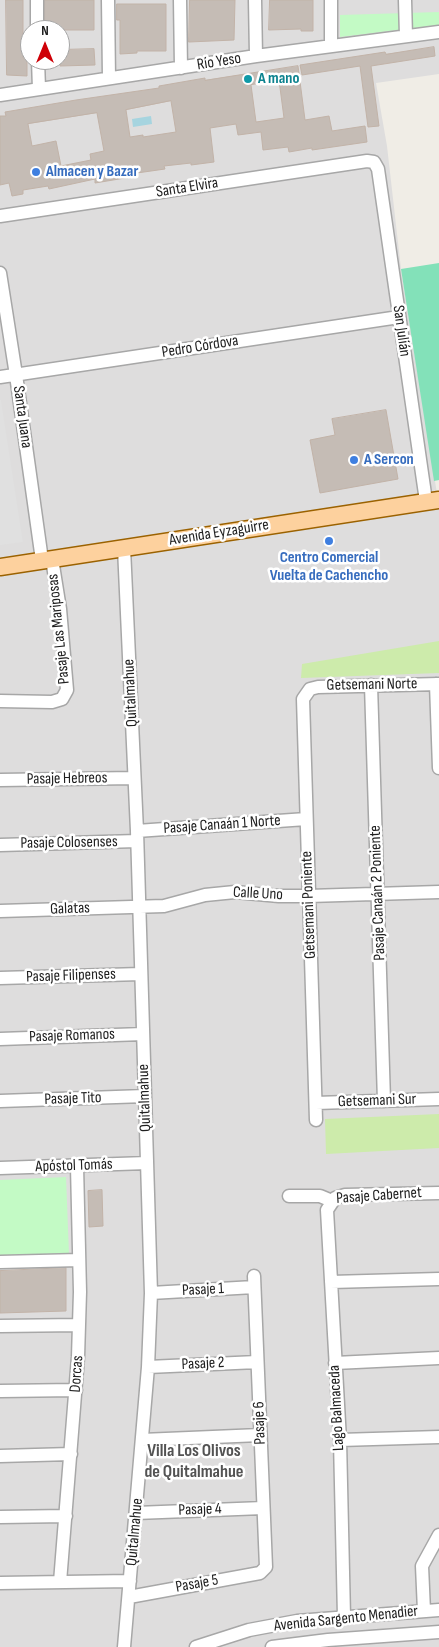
<!DOCTYPE html>
<html>
<head>
<meta charset="utf-8">
<style>
  body { margin:0 }
  #map { position:relative; width:439px; height:1647px; overflow:hidden; background:#f0ede6; font-family:"Sofia Sans Condensed",sans-serif }
  canvas { display:block }
  .north { position:absolute; left:20px; top:20px; width:50px; height:50px; box-sizing:border-box; background:#fff; border:1px solid #a6a6a6; border-radius:50%; rotate:0deg; font-size:14px; font-weight:700; line-height:20px; text-align:center; color:#202020 }
  .north::after { content:''; display:block; margin:auto; width:18px; height:22px; background:#cf0007; clip-path:polygon(50% 0,100% 100%,50% 72%,0 100%) }
</style>
</head>
<body>
<div id="map">
<canvas width="439" height="1647"></canvas>
<div class="north">N</div>
</div>
<script>
const ctx = document.querySelector('canvas').getContext('2d');
ctx.lineJoin = 'round';
function paint(path, color) { ctx.fillStyle = color; ctx.fill(path, 'evenodd'); }
function strokePath(path, color, width, dash) { ctx.strokeStyle = color; ctx.lineWidth = width; ctx.lineCap = dash ? 'butt' : 'round'; ctx.setLineDash(dash || []); ctx.stroke(path); }
function write(font, color, halo, rows, align = 'center') {
  ctx.font = font + ' "Sofia Sans Condensed",sans-serif'; ctx.lineWidth = 5; ctx.setLineDash([]); ctx.textBaseline = 'middle'; ctx.strokeStyle = halo; ctx.fillStyle = color; for (const [text, x, y, turn = 0] of rows) {
    ctx.save(); ctx.translate(x, y); ctx.rotate((+turn || 0) * Math.PI / 180); ctx.textAlign = isNaN(turn) ? turn : align; if (halo) ctx.strokeText(text, 0, 0); ctx.fillText(text, 0, 0); ctx.restore();
  }
}
paint(new Path2D(`
  M0,0H439V74L376,83L387,146L401,269L439,506V1647H0ZM30,30H60V60H30Z`), '#dedddd');
paint(new Path2D(`
  M439,641V673L301,678L302,664Z
  M439,1114V1148L326,1154L325,1119Z`), '#cdebab');
paint(new Path2D(`
  M439,12V25L340,37V15Z
  M66,1177L69,1254L0,1256V1180Z`), '#c3fac5');
paint(new Path2D(`
  M439,263V480L434,481L401,269Z`), '#83e1b9');
paint(new Path2D(`
  M0,400H1L23,542L0,545Z`), '#e0e0e0');
paint(new Path2D(`
  M151,116L152,124L133,127L132,119Z`), '#a6d4df');
const building = new Path2D(`
  M6,0H23V58H27V76L7,75Z
  M45,0H94V30H45Z
  M190,0H235L234,40L189,42Z
  M270,0H313V31H301V29L269,30Z
  M117,4H166V51H137V53L120,54V20H117Z
  M434,47L435,56L371,66L379,126L368,127L360,66L302,75L300,65L385,52L386,54Z
  M94,49L95,65L60,66V50Z
  M298,66L305,120L329,116L332,131L365,126L367,142L312,150V148L289,152L288,147L263,150L261,132L238,135L236,124L210,128L214,162L191,165V163L164,166L165,169L137,173V176L95,183V179L49,189L48,186L23,190V194L12,196L9,183L0,185V116H6L5,112L76,100L159,88V86L205,78V80ZM279,80L284,118L256,122L251,85ZM171,101L176,132L143,137V135L130,137L126,110ZM97,113L104,151L90,154L91,160L61,166L56,141L32,146L28,124Z
  M386,410L398,479L320,493L310,440L335,435L332,419Z
  M102,1190L103,1226L89,1227L88,1191Z
  M66,1268V1311L0,1313V1271Z`);
paint(building, '#c5bcb5');
strokePath(building, '#c2b3a8', 1);
const minor = new Path2D(`
  M37,0V30
  M108,0L109,78
  M180,0L181,68
  M255,0L256,56
  M331,0V46
  M405,0L406,36
  M38,60L39,89
  M0,95L256,56L439,32
  M0,216L367,161L374,162L378,169L426,501
  M0,273L16,375L42,560
  M0,377L399,317
  M124,548L137,831L151,1293L148,1367L124,1647
  M436,684L439,768
  M371,685L384,1101
  M0,701L52,702L62,699L67,690L60,609L52,559
  M0,780L134,778
  M137,831L306,819
  M0,845L137,841
  M0,911L164,906L205,895L235,892L279,896H309L439,892
  M0,978L141,974
  M0,1039L143,1034
  M0,1101L145,1096
  M316,1103L439,1099
  M316,1120L303,699L310,689L318,687L439,684
  M0,1168L147,1163
  M289,1196H320L332,1201
  M0,1262L79,1260
  M331,1282L439,1279
  M151,1293L254,1287
  M0,1326L79,1325
  M335,1363L439,1358
  M148,1367L257,1362
  M0,1391L76,1390
  M142,1440L260,1435
  M340,1440L439,1437
  M0,1456L71,1454
  M136,1513L263,1508
  M0,1517L66,1516
  M60,1582L78,1357L80,1292L77,1166
  M0,1583L130,1581
  M129,1597L260,1573L266,1567L254,1276
  M424,1611L422,1566L439,1535
  M344,1617L340,1440L327,1210L335,1198L345,1195L439,1193
  M196,1647L249,1630L297,1621L439,1610
  M272,1647L328,1640L439,1632`);
const major = new Path2D(`
  M0,567L439,500`);
strokePath(minor, '#a7a7a7', 15);
strokePath(major, '#9b6200', 19);
strokePath(minor, '#fff', 12);
strokePath(major, '#fdd19e', 16);
for (const [x, y, r, color] of [
  [248,79,5,"#0f9aa8"],
  [36,172,5,"#3f7fe0"],
  [354,460,5,"#3f7fe0"],
  [329,541,5,"#3f7fe0"]
]) { const dot = new Path2D(); dot.arc(x, y, r, 0, 2 * Math.PI); ctx.fillStyle = color; ctx.fill(dot); strokePath(dot, '#fff', 2); }
write('16px', '#202020', '#fff', [
  ["Río Yeso",219,62,-9],
  ["Santa Elvira",187,188,-9],
  ["San Julián",401,331,82],
  ["Pedro Córdova",200,347,-9],
  ["Santa Juana",22,417,82],
  ["Avenida Eyzaguirre",219,533,-9],
  ["Pasaje Las Mariposas",59,629,-96],
  ["Getsemani Norte",372,685,-1],
  ["Quitalmahue",131,693,-93],
  ["Pasaje Hebreos",67,779,-1],
  ["Pasaje Canaán 1 Norte",222,825,-4],
  ["Pasaje Colosenses",69,843,-1],
  ["Pasaje Canaán 2 Poniente",378,893,-92],
  ["Calle Uno",258,894,3],
  ["Getsemani Poniente",309,905,-92],
  ["Galatas",70,909,-2],
  ["Pasaje Filipenses",71,976,-2],
  ["Pasaje Romanos",72,1036,-2],
  ["Quitalmahue",145,1098,-92],
  ["Pasaje Tito",73,1099,-2],
  ["Getsemani Sur",377,1101,-2],
  ["Apóstol Tomás",74,1166,-2],
  ["Pasaje Cabernet",379,1196,-4],
  ["Pasaje 1",203,1290,-3],
  ["Pasaje 2",203,1364,-3],
  ["Dorcas",77,1374,-86],
  ["Lago Balmaceda",337,1408,-93],
  ["Pasaje 6",260,1423,-92],
  ["Pasaje 4",200,1510,-2],
  ["Quitalmahue",135,1532,-85],
  ["Pasaje 5",197,1584,-10],
  ["Avenida Sargento Menadier",346,1619,-6]
]);
write('bold 16px', '#0d838f', '#fff', [
  ["A mano",258,79]
], 'left');
write('bold 16px', '#366cbe', '#fff', [
  ["Almacen y Bazar",46,172],
  ["A Sercon",364,460],
  ["Centro Comercial",329,558,"center"],
  ["Vuelta de Cachencho",329,576,"center"]
], 'left');
write('bold 18px', '#535353', '#fff', [
  ["Villa Los Olivos",194,1451],
  ["de Quitalmahue",194,1472]
]);
</script>
</body>
</html>
